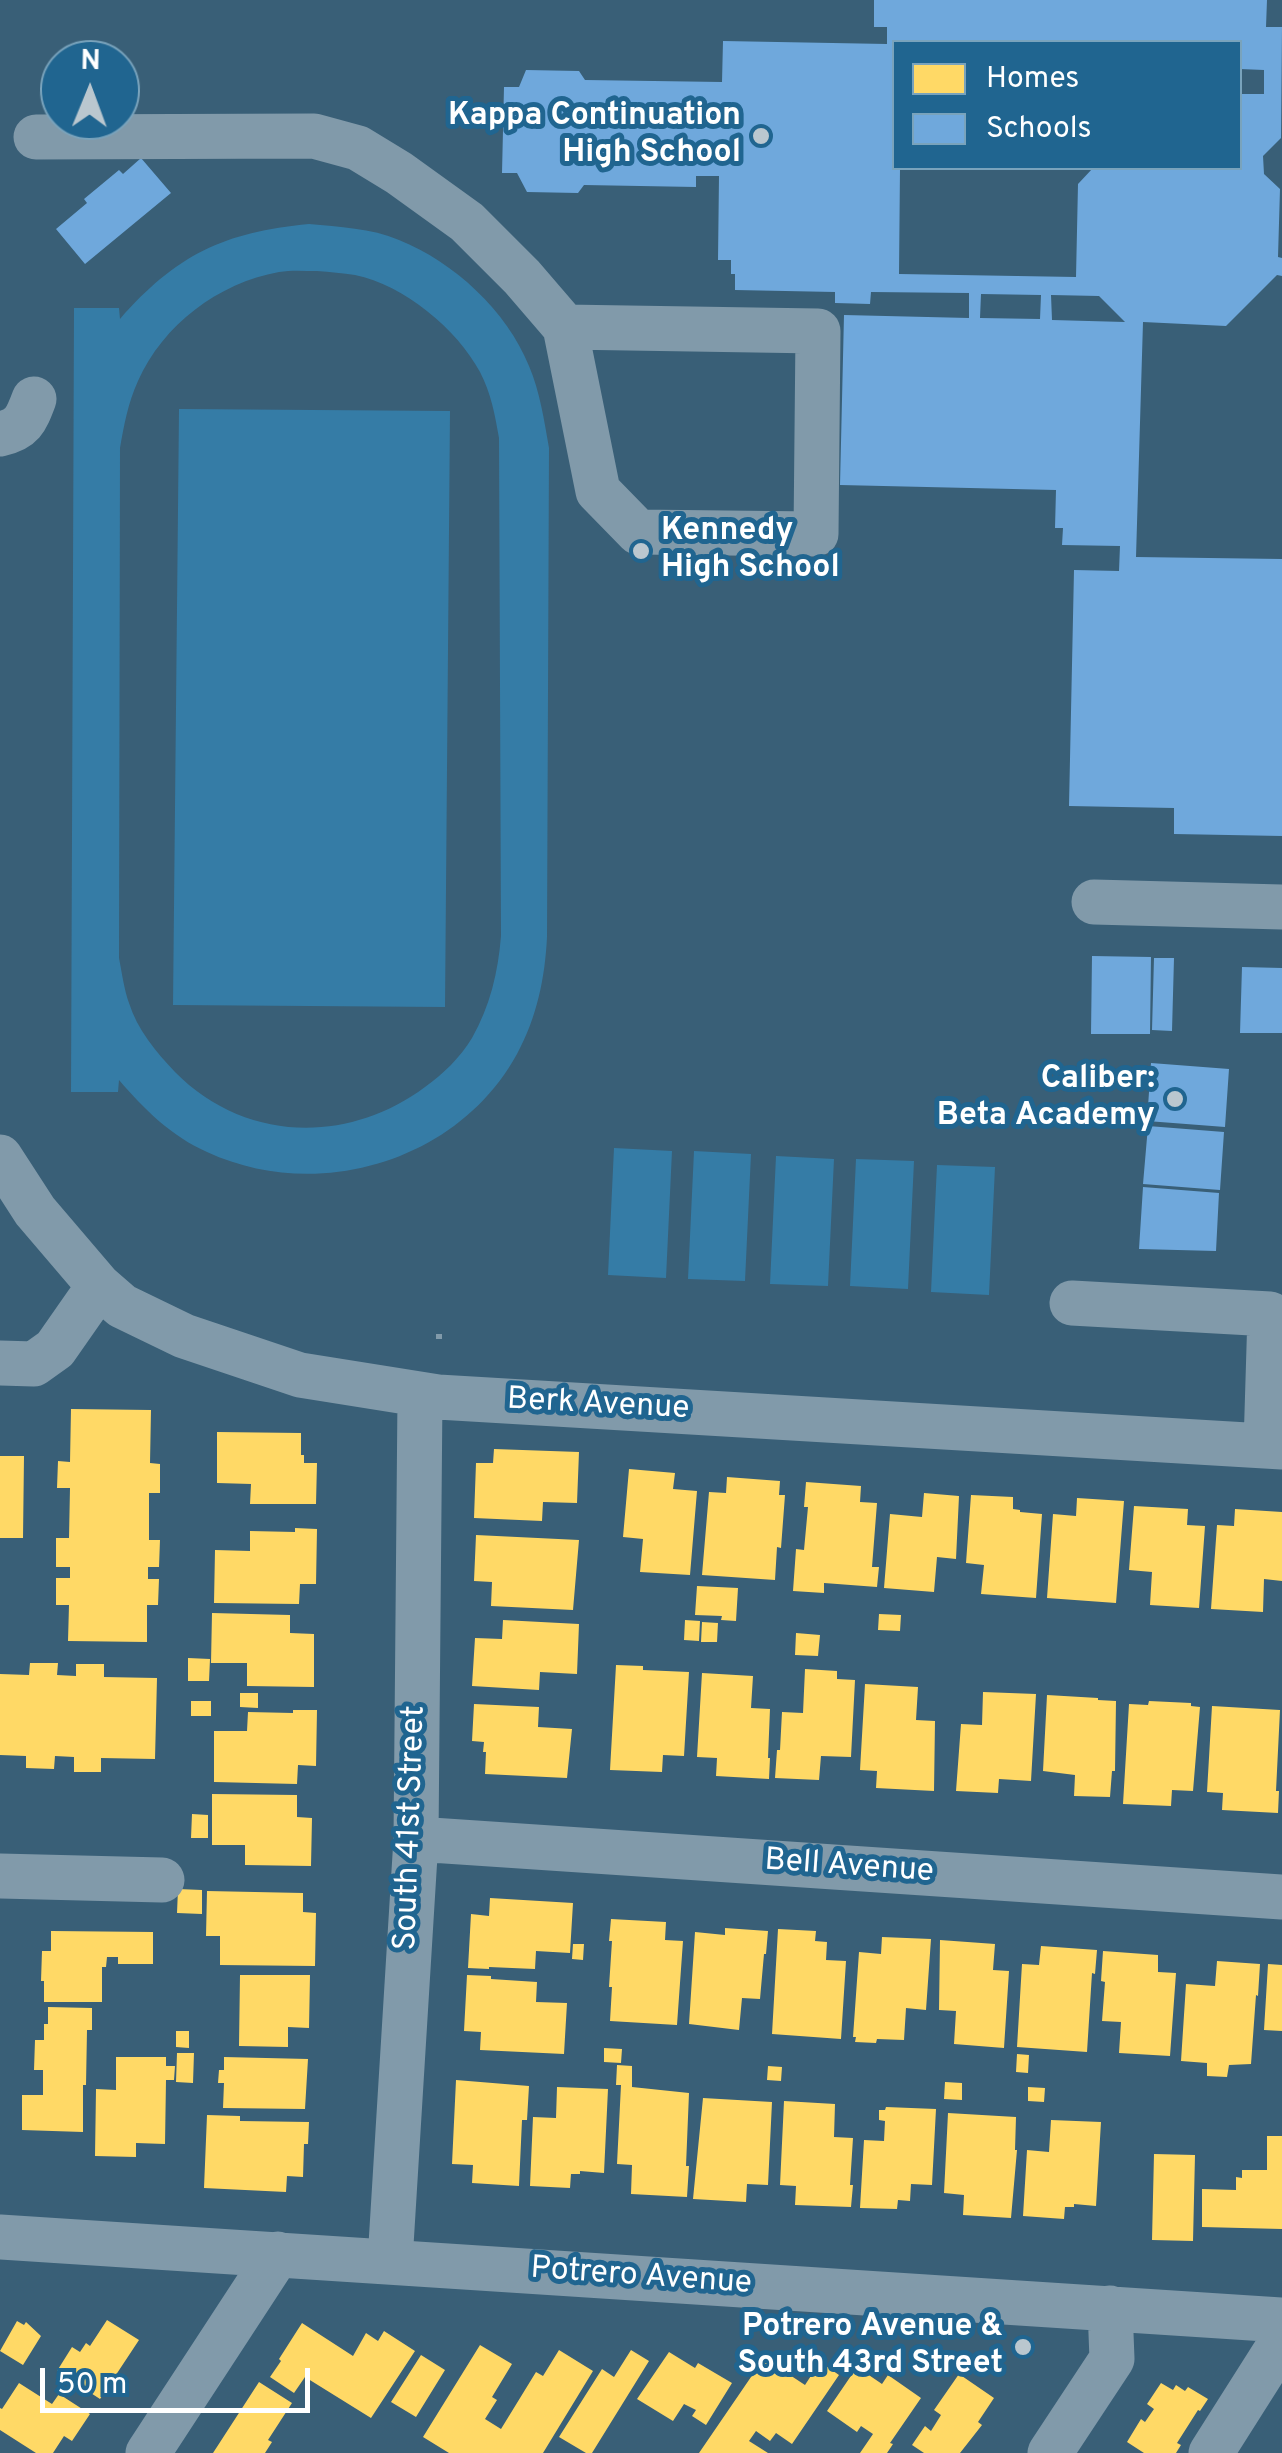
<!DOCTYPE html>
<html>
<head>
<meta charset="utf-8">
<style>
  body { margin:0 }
  #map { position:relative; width:1282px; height:2453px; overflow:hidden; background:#395f77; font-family:Overpass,sans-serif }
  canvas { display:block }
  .legend { position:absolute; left:892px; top:40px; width:350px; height:130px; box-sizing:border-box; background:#206590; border:2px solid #79a3bc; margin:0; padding:12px 18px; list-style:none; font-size:30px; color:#fff }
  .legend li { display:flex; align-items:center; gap:20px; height:50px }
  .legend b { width:50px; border:2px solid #79a3bc }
  .north { position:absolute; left:40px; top:40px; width:100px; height:100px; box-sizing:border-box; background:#206590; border:2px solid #79a3bc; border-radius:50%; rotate:1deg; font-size:28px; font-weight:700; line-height:40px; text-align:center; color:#fff }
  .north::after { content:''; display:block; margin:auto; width:35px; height:45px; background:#bac7cf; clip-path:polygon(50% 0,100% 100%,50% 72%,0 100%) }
  .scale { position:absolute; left:40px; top:2368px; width:270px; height:45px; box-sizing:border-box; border:5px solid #fff; border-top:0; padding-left:12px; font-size:30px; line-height:35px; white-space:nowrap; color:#fff; -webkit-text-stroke:8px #206590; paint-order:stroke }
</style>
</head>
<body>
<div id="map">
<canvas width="1282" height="2453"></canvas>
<ul class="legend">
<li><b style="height:28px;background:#ffd966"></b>Homes</li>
<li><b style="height:28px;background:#6fa8dc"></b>Schools</li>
</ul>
<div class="north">N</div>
<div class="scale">50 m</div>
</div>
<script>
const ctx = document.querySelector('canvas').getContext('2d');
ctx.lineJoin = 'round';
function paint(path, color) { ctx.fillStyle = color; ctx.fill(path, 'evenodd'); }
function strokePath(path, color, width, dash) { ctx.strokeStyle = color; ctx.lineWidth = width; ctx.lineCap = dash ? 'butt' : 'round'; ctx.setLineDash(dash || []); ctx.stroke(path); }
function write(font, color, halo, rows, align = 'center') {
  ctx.font = font + ' Overpass,sans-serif'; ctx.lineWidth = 10; ctx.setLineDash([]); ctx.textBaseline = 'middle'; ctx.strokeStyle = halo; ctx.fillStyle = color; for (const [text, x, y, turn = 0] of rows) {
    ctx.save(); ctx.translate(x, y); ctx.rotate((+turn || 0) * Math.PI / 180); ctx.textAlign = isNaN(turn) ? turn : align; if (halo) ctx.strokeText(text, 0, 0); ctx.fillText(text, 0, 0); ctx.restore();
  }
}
paint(new Path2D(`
  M309,224C339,227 371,228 399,240C454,262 507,311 529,366C540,392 544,420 549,448L547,937C545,978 537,1017 517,1054C458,1162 317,1203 207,1152C171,1136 144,1109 119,1080L118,1092H71L74,308H119L120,319C176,255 224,232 309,224ZM317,271C330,272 343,273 355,275C404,285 457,329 480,372C491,393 495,415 499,438L501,936C498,973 490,1006 472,1038C460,1058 443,1074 425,1087C347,1145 244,1142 175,1072C156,1052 137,1029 129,1003C124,989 122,973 119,958L120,448C124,425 128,403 138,381C163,325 218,283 279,272C291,270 304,271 317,271Z
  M179,409L450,411L445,1007L173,1005Z
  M614,1148L672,1151L666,1278L608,1275Z
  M694,1151L751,1154L745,1281L688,1279Z
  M776,1156L834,1159L828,1286L770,1284Z
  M856,1159L914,1161L908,1289L850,1286Z
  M937,1165L995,1167L989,1295L931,1292Z`), '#357ca6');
paint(new Path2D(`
  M71,1409L151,1410L150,1463L160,1464V1493H149V1540H160L159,1567H148V1579H159L158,1605H147V1642L68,1641L69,1605H56V1578H70V1567H56V1538H69L70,1488H57L58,1461L70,1462Z
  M217,1432L301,1433V1455H304V1463H317L316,1504H250L251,1484L217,1483Z
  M494,1449L579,1452L577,1503L543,1502L542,1521L474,1518L476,1463H493Z
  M0,1456H24L23,1538H0Z
  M629,1469L675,1473L673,1489L697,1491L690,1575L640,1572L643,1539L623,1537Z
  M727,1477L780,1481L779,1495H785L781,1548L777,1547L775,1580L702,1575L709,1492L726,1493Z
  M806,1482L861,1486L860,1502L877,1503L872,1567H879L877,1587L824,1583V1593L793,1591L796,1549L804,1550L808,1507H804Z
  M924,1493L959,1496L956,1559L937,1557L934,1592L884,1588L890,1514L922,1517Z
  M971,1495L1013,1497V1509L1020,1510V1512L1042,1514L1036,1598L981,1594L984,1565L966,1563Z
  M1077,1498L1124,1501L1116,1603L1047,1598L1053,1514L1076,1516Z
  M1134,1506L1188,1509L1187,1525L1205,1526L1199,1608L1150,1605L1152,1572L1129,1570Z
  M1235,1509L1282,1512V1581L1264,1579L1263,1612L1211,1609L1217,1525L1234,1526Z
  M295,1528L317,1529L316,1584H300L299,1604L214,1603L215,1550L250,1551V1531L295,1532Z
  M476,1535L579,1540L573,1610L491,1606L492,1582L474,1581Z
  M697,1586L738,1588L736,1621L721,1620L722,1616L695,1615Z
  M212,1613L290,1615V1633L314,1634V1687L247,1686V1663H211Z
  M879,1614L901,1615L900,1631L878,1630Z
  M503,1620L579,1624L577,1674L540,1672L539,1690L472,1686L475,1638L502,1639Z
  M685,1620L700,1621L699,1641L684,1640Z
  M702,1622L718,1623L717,1642H701Z
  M796,1633L820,1635L818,1656L795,1655Z
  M188,1658L210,1659L209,1681H188Z
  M30,1663H58L57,1675L76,1676V1664H104V1677L157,1678L155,1759L101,1758V1772H74V1757L55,1756L54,1769L26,1768V1756L0,1755V1674L29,1675Z
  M616,1665L643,1666V1670L689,1672L684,1756L663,1755L662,1772L610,1770Z
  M805,1669L837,1671V1679L855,1680L851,1757L821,1756L819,1780L775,1778L777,1750H780L782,1712L803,1713Z
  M702,1673L753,1676L751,1708L770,1709L768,1758H770L769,1779L716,1776L717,1758L697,1757Z
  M865,1684L918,1687L916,1720L935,1721L934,1791L876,1788L877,1771L860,1770Z
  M983,1692L1036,1694L1031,1781L999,1779L998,1793L956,1791L961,1724L982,1725Z
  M240,1693H258V1708L240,1707Z
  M1047,1695L1098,1698V1700L1116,1701L1115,1771H1112L1110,1797L1074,1796L1075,1775L1043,1771Z
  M191,1701H211V1716H191Z
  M1149,1701L1191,1703V1706L1200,1707L1193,1791L1172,1790L1171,1806L1123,1804L1129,1704L1148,1705Z
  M474,1704L539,1707L538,1727L572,1729L567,1778L485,1774L486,1752H483L484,1742L472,1741Z
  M1212,1706L1280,1710L1276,1791H1279L1278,1813L1222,1810L1223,1793L1207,1792Z
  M293,1710H317L316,1766L298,1765L297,1784L214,1782V1731H247L248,1712L293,1713Z
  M212,1794L297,1795V1817L312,1818L311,1866L245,1865V1845H212Z
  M192,1814L208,1815V1838H191Z
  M178,1889L202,1890V1914L177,1913Z
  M207,1891L303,1893V1912L316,1913L315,1966L220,1965V1936H206Z
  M490,1898L573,1903L570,1953L536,1951L535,1969L489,1967V1969L468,1968L471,1914L489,1916Z
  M611,1919L666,1922L665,1940L683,1941L677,2025L610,2021L612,1987H609L612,1941H609Z
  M725,1928L768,1931L766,1954H764L760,1999L742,1998L739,2030L689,2024L695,1932L725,1935Z
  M778,1929L816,1931L815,1941L827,1942L826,1960L846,1961L841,2039L772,2034Z
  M51,1931L153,1932V1964H118V1957H107L106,1967H102V2002H44V1981H41L42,1951H51Z
  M882,1937L931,1939L926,2010L906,2008L904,2040L877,2039L876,2043L855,2042L856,2037H853L859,1952L881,1954Z
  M940,1940L995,1944L993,1970L1009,1971L1004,2048L954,2044L956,2011L939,2010Z
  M573,1944H584L583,1960L572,1959Z
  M1041,1946L1097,1950L1095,1974L1092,1973L1087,2052L1017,2047L1022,1964L1039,1965Z
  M1103,1951L1158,1955V1972L1176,1973L1170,2056L1119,2053L1121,2022L1102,2021L1105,1982L1101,1981Z
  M1217,1961L1260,1964L1258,1996L1256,1995L1251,2064L1229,2065L1227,2077L1207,2076V2063L1181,2061L1186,1984L1215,1986Z
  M1268,1964L1282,1965V2031L1264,2030Z
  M240,1975H310L309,2028L288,2027V2047L239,2046Z
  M467,1975L491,1976V1979L537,1982L536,2002L567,2003L564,2054L480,2050L481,2032L464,2031Z
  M48,2007L92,2008V2030H87L86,2085H83V2132L22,2130V2095H43V2070H34L35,2040H44V2024H48Z
  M176,2031H189V2048L176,2047Z
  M604,2048L622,2049L621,2063L604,2062Z
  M177,2053H194L193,2083L176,2082Z
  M1017,2054L1029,2055L1028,2073L1016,2072Z
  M116,2057H166V2066H175L174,2080H166L165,2144L136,2143V2157L95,2156L96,2089L116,2090Z
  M224,2057L308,2059L305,2109L223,2108L224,2083H218L219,2070H224Z
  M617,2065L632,2066V2087L689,2093L686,2166H689L687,2197L631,2194L632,2165L617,2164L621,2085H616Z
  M768,2066L782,2067L781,2081L767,2080Z
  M456,2080L529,2086L527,2120H522L519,2186L472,2183L473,2165L452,2164Z
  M945,2082L962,2083V2100L944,2099Z
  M557,2087L608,2089L604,2173L580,2171V2174H571L570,2188L530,2186L533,2117L556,2118Z
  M1028,2087L1045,2088L1044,2102L1028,2101Z
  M703,2098L772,2102L768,2185L747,2184L746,2202L693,2199Z
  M784,2101L835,2104L834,2137L853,2138L850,2185H853L851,2207L795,2205L796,2186L780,2185Z
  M886,2107L936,2109L932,2185L911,2184L910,2201L898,2200L897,2209L860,2208L864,2140L884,2141L885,2121L879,2120V2110H885Z
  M948,2113L1016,2117L1015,2150H1017L1011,2218L963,2215L964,2195L944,2193Z
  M207,2115L240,2116V2121L309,2122L308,2144H304L303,2177L287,2176L286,2192L204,2188Z
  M1051,2120L1101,2122L1096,2206L1074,2204V2207H1065L1064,2219L1023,2216L1027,2150L1049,2152Z
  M1267,2136H1282V2229L1202,2227V2189L1236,2190V2177L1242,2178V2170H1267Z
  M1154,2154L1195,2155L1193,2241L1152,2240Z
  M107,2320L139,2340L100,2399L57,2371L72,2347L80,2352L86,2343L90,2346Z
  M17,2321L24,2325L26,2322L41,2336L23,2365L0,2351Z
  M302,2323L353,2356L366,2333L378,2341L384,2331L415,2351L371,2418L305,2377L294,2393L270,2377L281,2361L279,2359Z
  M480,2345L512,2364L492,2397L497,2400L485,2419L501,2429L536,2372L543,2376L559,2350L593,2371L543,2453H449L423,2437Z
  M631,2350L649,2361L592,2453H586L559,2437L602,2369L614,2377Z
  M669,2352L695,2368L698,2363L732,2383L706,2425L692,2416L696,2410L684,2404L673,2421L637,2399Z
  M421,2355L445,2370L416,2417L391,2402Z
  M764,2358L805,2385L820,2362L839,2375L792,2444L776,2433L770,2441L756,2431L749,2441L768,2453H699Z
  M857,2367L882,2384L888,2375L921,2398L890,2443L893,2444L887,2453H860L873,2434L861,2426L857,2432L827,2411Z
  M959,2374L994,2398L978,2422L982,2425L960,2453H924L912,2445L925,2426L931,2431L941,2415L934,2410Z
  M259,2382L292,2403L268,2440L272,2442L265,2453H213Z
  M19,2383L52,2404L59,2394L90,2414L72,2441L64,2436L53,2453H36L0,2430V2408L2,2409Z
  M1161,2383L1173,2390L1176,2385L1185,2391L1188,2387L1208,2399L1200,2411L1198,2410L1177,2443L1181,2445L1176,2453H1144L1127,2442L1141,2419L1145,2422L1154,2409L1147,2404Z`), '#ffd966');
paint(new Path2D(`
  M874,0H1267L1266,27H1282L1281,138L1263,156L1264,174L1280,189L1278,257L1282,258V276L1277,275L1226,326L1143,322L1136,557L1282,559V836L1174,834V808L1069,806L1074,570L1119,571L1120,546L1062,545L1063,528H1055L1056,490L840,485L844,315L969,318V293L871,292L870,304L835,303V292L735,290V274H731V260H718L719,176H696V187L584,185L578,193L527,192L517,173H502L504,87H519L526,70L579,71L585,80L722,82L723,41L887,44V27H874ZM894,42H1240V69L1264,70V94H1240V168H1093L1078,184L1076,277L899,274L900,168H894ZM981,294L1041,295L1040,319L980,318ZM1051,295L1099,296L1125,322L1052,320Z
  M141,158L171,193L85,264L56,229L87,203L84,199L119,170L123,174Z
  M1092,956L1151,957L1150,1034H1091Z
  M1154,958H1174L1172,1031L1152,1030Z
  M1242,967L1282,968V1033H1240Z
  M1151,1063L1229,1069L1225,1127L1147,1121Z
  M1148,1126L1224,1132L1220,1190L1143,1184Z
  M1143,1187L1219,1193L1216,1251L1139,1249Z`), '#6fa8dc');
strokePath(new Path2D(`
  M439,1334V1342`), '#819aaa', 6, [5, 8]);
strokePath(new Path2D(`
  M36,137L314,136L358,148L399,173L467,222L522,277L565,327L818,331L816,534L638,532L598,491L565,327
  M0,434C23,429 26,420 34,399
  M1094,902L1282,907
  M0,1157L35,1211L99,1286L122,1306L184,1336L300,1375L438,1397L1282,1447
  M1072,1303L1270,1314L1266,1446
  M0,1363L34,1364L55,1349L99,1286
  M416,1839L1282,1897
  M0,1876L162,1880
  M0,2237L1282,2320
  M390,2261L416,1839L420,1395
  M148,2453L278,2254
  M1050,2453L1112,2359L1110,2308
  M1211,2453L1282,2341`), '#819aaa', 45);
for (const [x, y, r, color] of [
  [761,136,10,"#bac7cf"],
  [641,551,10,"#bac7cf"],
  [1175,1099,10,"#bac7cf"],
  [1023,2347,10,"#bac7cf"]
]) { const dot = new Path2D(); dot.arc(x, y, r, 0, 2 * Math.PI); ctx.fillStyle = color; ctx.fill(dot); strokePath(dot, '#206590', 4); }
write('bold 32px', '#fff', '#206590', [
  ["Kappa Continuation",741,118],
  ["High School",741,155],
  ["Kennedy",661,533,"left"],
  ["High School",661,570,"left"],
  ["Caliber:",1155,1081],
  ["Beta Academy",1155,1118],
  ["Potrero Avenue &",1003,2329],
  ["South 43rd Street",1003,2366]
], 'right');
write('32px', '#fff', '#206590', [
  ["Berk Avenue",598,1406,3],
  ["South 41st Street",412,1828,-88],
  ["Bell Avenue",849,1868,4],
  ["Potrero Avenue",641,2278,4]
]);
</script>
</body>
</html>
